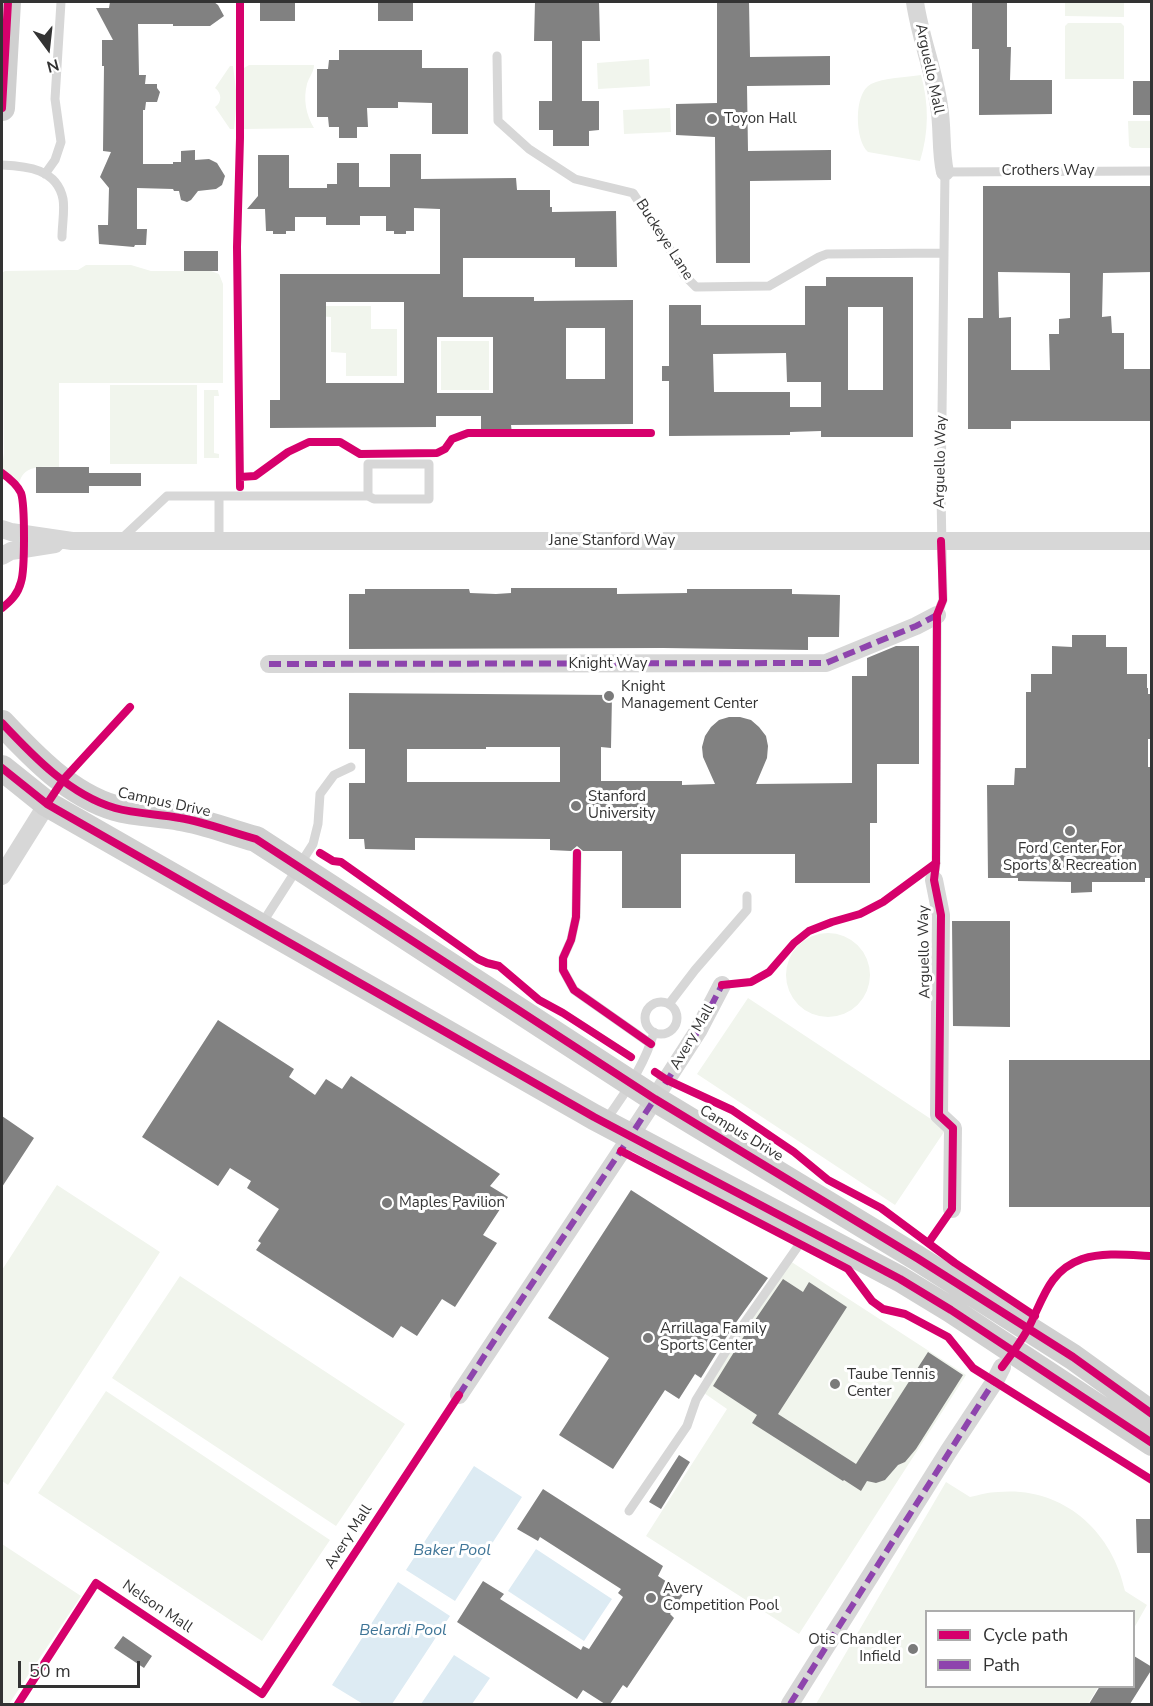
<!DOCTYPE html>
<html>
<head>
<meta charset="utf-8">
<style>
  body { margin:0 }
  #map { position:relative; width:1153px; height:1706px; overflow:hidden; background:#fff; font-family:"Nunito Sans",sans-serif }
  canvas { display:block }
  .frame { position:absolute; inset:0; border:3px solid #333; pointer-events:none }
  .legend { position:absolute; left:925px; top:1610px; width:210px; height:78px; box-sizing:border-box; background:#fff; border:2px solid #adadad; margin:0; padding:8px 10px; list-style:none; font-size:18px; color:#333 }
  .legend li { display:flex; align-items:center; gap:12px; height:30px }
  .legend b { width:30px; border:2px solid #adadad }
  .north { position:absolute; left:18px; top:18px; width:60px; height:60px; -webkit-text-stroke:4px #fff; paint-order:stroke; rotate:165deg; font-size:16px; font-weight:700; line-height:24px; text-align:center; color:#333 }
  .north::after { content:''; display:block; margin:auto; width:21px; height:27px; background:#333; clip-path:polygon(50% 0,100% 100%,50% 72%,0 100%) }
  .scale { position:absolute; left:18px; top:1661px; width:122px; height:27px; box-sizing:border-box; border:3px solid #333; border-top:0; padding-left:8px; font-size:18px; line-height:21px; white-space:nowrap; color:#333; -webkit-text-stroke:4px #fff; paint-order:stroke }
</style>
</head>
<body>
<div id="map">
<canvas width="1153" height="1706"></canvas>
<div class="frame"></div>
<ul class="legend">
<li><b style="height:8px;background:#d6006c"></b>Cycle path</li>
<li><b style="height:8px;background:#8e44ad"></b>Path</li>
</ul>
<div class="north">N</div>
<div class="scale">50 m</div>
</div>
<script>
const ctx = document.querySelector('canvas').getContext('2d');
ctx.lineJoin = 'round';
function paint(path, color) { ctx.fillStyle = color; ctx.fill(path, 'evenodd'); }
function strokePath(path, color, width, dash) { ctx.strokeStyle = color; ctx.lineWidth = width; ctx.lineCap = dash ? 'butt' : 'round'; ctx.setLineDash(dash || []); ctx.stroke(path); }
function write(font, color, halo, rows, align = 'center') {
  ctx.font = font + ' "Nunito Sans",sans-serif'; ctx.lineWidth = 6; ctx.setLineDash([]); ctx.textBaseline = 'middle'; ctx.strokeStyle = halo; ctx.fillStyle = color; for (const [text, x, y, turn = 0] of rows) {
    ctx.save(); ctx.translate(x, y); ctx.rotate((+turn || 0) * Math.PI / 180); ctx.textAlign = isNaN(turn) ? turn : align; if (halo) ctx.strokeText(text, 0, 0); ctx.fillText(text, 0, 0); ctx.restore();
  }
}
paint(new Path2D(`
  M1065,2H1124V17L1065,16Z
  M1068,23H1121L1124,26V79H1065V26Z
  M649,59L650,86L598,89L597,63Z
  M249,65H314C314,72 309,77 307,84C303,99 306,115 314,128L244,129V68Z
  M230,66H233L237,98L234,129H230L215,107C222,102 222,93 215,88Z
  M921,75C929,104 929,132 920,161L868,152C855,141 853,93 871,84C883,78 907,77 921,75Z
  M670,108L671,132L624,134L623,110Z
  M1128,121H1151V148H1132L1129,146Z
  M86,265H131L151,271H211L219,274L223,284V383H59V467C43,467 22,464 19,485L13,476L2,468L4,453L2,273L5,271L72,270H78Z
  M316,306H371V329H397V376H346V353L331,352V317L316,316Z
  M441,341H489V390H441Z
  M110,385H197V464H110Z
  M204,390H218L219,396H214V453L219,454V458H204Z
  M786 975a42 42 0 1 1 84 0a42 42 0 1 1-84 0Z
  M748,998L946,1129L895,1205L697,1074Z
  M57,1185L160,1252L8,1485L2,1481V1270Z
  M790,1261L966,1375L799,1634L646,1536L727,1409L704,1393Z
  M180,1276L405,1424L336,1526L112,1378Z
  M106,1391L330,1540L262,1641L38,1493Z
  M946,1482L970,1497C979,1495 989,1492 998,1492C1062,1486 1112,1530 1125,1591L1147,1605L1134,1628V1612H926V1686L1098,1687L1088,1704H816Z
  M2,1544L81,1596L9,1704H2Z`), '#f1f5ed');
paint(new Path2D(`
  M474,1466L522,1497L455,1601L406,1570Z
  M536,1549L612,1599L584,1641L508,1591Z
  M398,1582L450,1616L392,1704H363L332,1685Z
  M454,1655L490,1678L472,1704H421Z`), '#ddebf3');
paint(new Path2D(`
  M110,2H214L218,5L224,16L210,26H173V24H138L139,75H146L145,84H157V88L160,92L157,102H146L145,110H143V164H173V162H181V151L195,150V160L209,159L217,163L225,176L222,185L216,189L198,191L191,200L187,202L181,200L179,191H174L173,189L137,188V229H147L146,245H135L134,247L99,244L98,225H108L109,188L100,177L111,152L103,151L104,66H102V40H113L96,8H109Z
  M260,2H295V21H260Z
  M378,2H413V21H378Z
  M535,2H599L600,41H582V101H599V130L589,131V146H553V130H539V101H552V41H534Z
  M717,2H749L750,57L830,56V85L747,86L748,151L831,150V180L750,181V263H716L715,137L676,135V104L717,103Z
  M972,2H1007V47H1011L1010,80H1052V114L979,115V49H972Z
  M339,50H422V68H468V134H432V103L398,102V108H367L368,127H357V138H339V127H329L328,117H317V69H328L329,60H339Z
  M1133,81H1152V115H1133Z
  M390,154H421V179L516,178L517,190H550V207H552V212L616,211L617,267H575V258H463V297H534V301L633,300V424L511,425L512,434H481V416H436V427L270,428V400H280V274H440V209L414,208V231H406V234H394V231H386V216H360V225H326V217H295V231H286V234H273V231H266L265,209H247L258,196V155H289V188H327V184H337V163H359V187H390ZM326,302H404V383H326ZM566,328H605V379H566ZM437,337H493V393H437Z
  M983,186H1152V272L1103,273L1102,317L1111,316L1112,333H1124V369H1152V421H1011V429H968V318H983ZM998,272L1070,273V318L1059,319V334H1049L1050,370H1011V317L999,318Z
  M184,251H218V271H184Z
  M826,277H913V437H821V431L790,432V435L669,436V381H662V366H669V305H701V325H805V286H826ZM848,307H883V390H848ZM786,353L787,382H821V407H790V392H714L713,354Z
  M36,467H89V473H141V486H89V493H36Z
  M511,588H617V594L687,593V589H792V594L840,595L839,637H808V650L663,648L349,649V594H365V589H469L470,593L496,594L511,593Z
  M1072,635H1106V647H1127V674H1147V688H1148V694H1152V739H1148V767H1152V878H1145V882H1092V892L1071,893V882L1018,881V878H988L987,785H1014L1015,768H1026V692H1031V674H1052V646L1072,647Z
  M896,646H919V764H877V823H870V883H795V854H681V908H622V851H583L577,846L571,851L550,850V839L415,838V850L365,849L364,839H349V783H365V749H349V693L612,695L611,748L601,747V781H682V785L715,784L703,757L702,747L705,736L711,727L719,720L729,717H740L751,720L759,727L766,736L768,746L767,758L756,784L852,783V676H867V658ZM486,747H560V782H407V749H486Z
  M952,921H1010V1027L953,1026Z
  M218,1020L294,1069L289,1077L315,1095L326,1079L342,1089L351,1076L500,1174L490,1186L508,1197L483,1235L497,1243L455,1307L442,1299L417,1336L401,1326L393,1338L256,1250L261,1243L258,1241L279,1209L247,1188L251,1181L230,1168L218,1186L142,1137Z
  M1009,1060H1152V1207H1009Z
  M2,1116L34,1138L2,1187Z
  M631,1190L768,1278L732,1328L701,1378L695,1374L679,1399L665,1390L613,1469L559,1435L609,1358L548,1318Z
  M783,1279L803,1292L809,1282L847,1307L778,1414L856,1464L928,1352L963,1375L916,1449L905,1462L898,1465L885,1480L876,1483L867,1481L861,1491L844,1480L843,1481L752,1423L757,1415L713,1386L744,1336Z
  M679,1455L690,1462L661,1509L649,1502Z
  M543,1489L663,1566L658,1576L684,1593L670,1614L674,1618L627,1688L623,1685L610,1704H605L583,1690L577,1699L457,1622L483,1581L504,1594L500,1599L581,1650L583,1646L589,1649L623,1597L618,1593L621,1589L540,1537L538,1541L517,1529Z
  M1136,1519H1152V1553H1137Z
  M123,1636L152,1656L144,1668L114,1648Z
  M1134,1656L1152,1667V1669L1130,1704H1089L1100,1686H1134Z`), '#818181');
strokePath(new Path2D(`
  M497,56L498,121L529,149L575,179L633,193L673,254L684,275L696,287L769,286L819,257L827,254L944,253
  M2,165C27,166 57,169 63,199C65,210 62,225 62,237
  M45,174L55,160L61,142L55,99L61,2
  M219,496H368L374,499H429V464H368V496
  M119,541L167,496H219V542
  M577,853L576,917L571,940L563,958V970L574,990L651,1044
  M934,880L936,863L937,615L943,600L941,495L945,172L1152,171
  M261,925L313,844L318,824L320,794L334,775L351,767
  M645 1018a16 16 0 1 1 32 0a16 16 0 1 1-32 0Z
  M669,1004L695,970L747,910V896
  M605,1121C623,1097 646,1062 654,1032
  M629,1511L687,1426L696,1400L738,1332L808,1232`), '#d7d7d7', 9);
strokePath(new Path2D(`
  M915,2C920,37 934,71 939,106C943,128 940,150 945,172
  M2,529L11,532L72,541H1152
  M2,556L11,551L55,544
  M269,664L826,663L916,626L937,615
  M2,876L47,804
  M934,880L941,915L939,1115L953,1128L952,1209
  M662,1087L698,1031L722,985
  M635,1129L652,1103
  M459,1395L626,1144
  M790,1704L948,1452L995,1381L1002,1367`), '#d7d7d7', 18);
strokePath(new Path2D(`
  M2,108L8,2
  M2,723C33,756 70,795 115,808C136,814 159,814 180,818C205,822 230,832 256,839L655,1099L917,1258L1073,1357L1152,1414
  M2,768L47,804L594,1117L900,1279L951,1310L1152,1443`), '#d0d0d0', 26);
strokePath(new Path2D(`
  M269,664L826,663L916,626L937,615
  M665,1084L698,1031L722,985
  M635,1129L652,1103
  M459,1395L501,1330L624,1146
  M790,1704L996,1378`), '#8e44ad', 6, [12, 6]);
strokePath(new Path2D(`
  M240,2V138L237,247L240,487
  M2,108L8,2
  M2,473C9,478 17,484 21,493C25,505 25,570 21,582C18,594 11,601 2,608
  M240,477L255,476L288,452L309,442H340L360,454L437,453L445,449L452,439L468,433H651
  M2,723C33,756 70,795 115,808C136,814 159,814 180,818C205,822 230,832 256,839L655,1099L917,1258L1073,1357L1152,1414
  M2,768L47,804L594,1117L900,1279L951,1310L1152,1443
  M47,804L63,780L130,707
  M320,853L333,861L341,862L478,959L487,963L499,966L539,1000L563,1013L631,1057
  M577,853L576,917L571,940L563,958V970L574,990L651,1044
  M722,985L751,982L769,972L794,943L809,931L832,922L860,914L883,902L936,863
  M655,1072L667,1080L732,1110L794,1152L828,1180L881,1208L955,1263L1035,1316
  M621,1151L848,1269L872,1301L883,1309L905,1314L948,1337L973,1368L1152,1480
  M929,1242L952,1209L953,1128L939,1115L941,915L934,880L936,863L937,615L943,600L941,541
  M1002,1367C1011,1355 1020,1343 1028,1329C1043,1300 1048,1271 1082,1259C1104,1252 1129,1255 1152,1256
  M18,1704L96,1583L262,1694L459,1395`), '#d6006c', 8);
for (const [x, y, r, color] of [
  [712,119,6,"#7a7a7a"],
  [609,696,6,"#7a7a7a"],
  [576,806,6,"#7a7a7a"],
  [1070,831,6,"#7a7a7a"],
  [387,1203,6,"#7a7a7a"],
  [648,1338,6,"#7a7a7a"],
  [835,1384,6,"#7a7a7a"],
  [651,1598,6,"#7a7a7a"],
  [913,1649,6,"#7a7a7a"]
]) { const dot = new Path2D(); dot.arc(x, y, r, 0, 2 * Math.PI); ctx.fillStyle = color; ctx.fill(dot); strokePath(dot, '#fff', 2); }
write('15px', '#333', '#fff', [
  ["Arguello Mall",929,69,78],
  ["Crothers Way",1048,171],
  ["Buckeye Lane",664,240,57],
  ["Arguello Way",941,462,-89],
  ["Jane Stanford Way",612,541],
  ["Knight Way",608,664],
  ["Campus Drive",164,803,12],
  ["Arguello Way",925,952,-91],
  ["Avery Mall",693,1037,-60],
  ["Campus Drive",741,1134,31],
  ["Avery Mall",349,1537,-57],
  ["Nelson Mall",157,1607,34]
]);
write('15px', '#333', '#fff', [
  ["Toyon Hall",724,119],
  ["Knight",621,687],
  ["Management Center",621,704],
  ["Stanford",588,797],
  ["University",588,814],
  ["Ford Center For",1070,849,"center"],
  ["Sports & Recreation",1070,866,"center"],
  ["Maples Pavilion",399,1203],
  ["Arrillaga Family",660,1329],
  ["Sports Center",660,1346],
  ["Taube Tennis",847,1375],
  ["Center",847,1392],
  ["Avery",663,1589],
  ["Competition Pool",663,1606],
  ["Otis Chandler",901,1640,"right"],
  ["Infield",901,1657,"right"]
], 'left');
write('italic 16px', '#3f7597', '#fff', [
  ["Baker Pool",452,1551],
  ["Belardi Pool",403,1631]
]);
</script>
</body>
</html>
